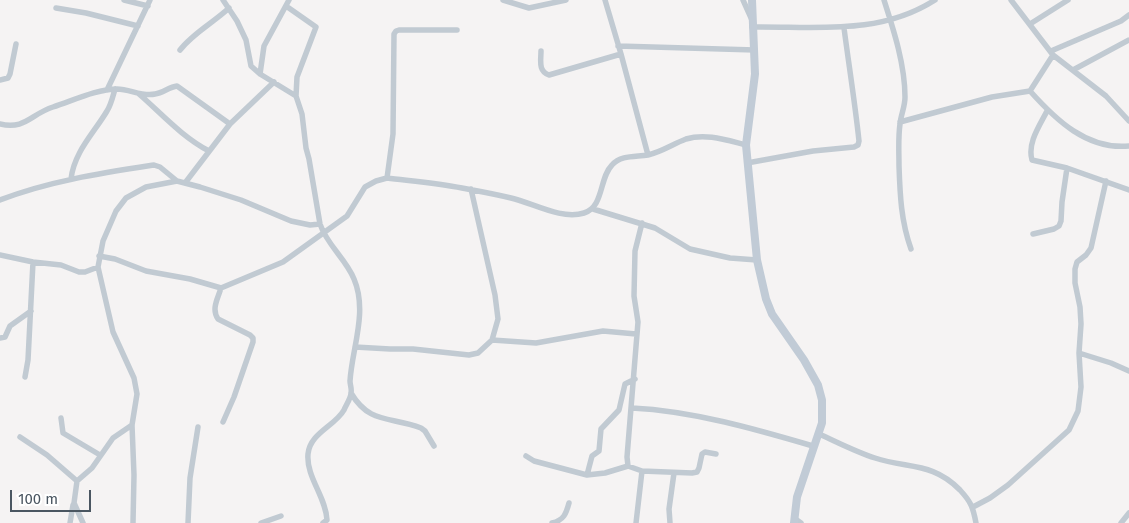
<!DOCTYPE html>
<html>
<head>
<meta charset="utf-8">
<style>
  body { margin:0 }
  #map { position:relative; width:1129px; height:523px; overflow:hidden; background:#f5f3f3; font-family:"Fira Sans",sans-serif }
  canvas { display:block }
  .scale { position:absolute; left:10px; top:490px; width:81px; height:22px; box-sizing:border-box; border:2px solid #4a5661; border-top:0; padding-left:6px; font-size:15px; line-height:18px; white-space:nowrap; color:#4a5661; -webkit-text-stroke:4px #fff; paint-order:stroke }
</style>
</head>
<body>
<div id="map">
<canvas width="1129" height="523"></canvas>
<div class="scale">100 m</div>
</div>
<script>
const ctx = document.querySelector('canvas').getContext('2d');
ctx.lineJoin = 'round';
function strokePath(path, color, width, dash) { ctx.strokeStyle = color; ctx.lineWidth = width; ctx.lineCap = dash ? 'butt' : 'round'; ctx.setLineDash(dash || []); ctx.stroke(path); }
strokePath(new Path2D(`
  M124,0L148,6
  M223,0L237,21L246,40L251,66L260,74L296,96L302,114L306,148L309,159L320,224C327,245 346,259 354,279C368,312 352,348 350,381C350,385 352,389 351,393C351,398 346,405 344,410C335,426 310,433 308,454C306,477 326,497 327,520L323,523
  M503,0L529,8L566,0
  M605,0L621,54L648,155
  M743,0L752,20
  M884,0C894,31 905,65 905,97C905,107 901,114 900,124C898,138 899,152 899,166C900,195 901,221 911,249
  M1011,0L1053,55L1106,96L1129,121
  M286,6L316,27L297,77L296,96
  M56,8L86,13L138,26
  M1030,24L1068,0
  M752,27C816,26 879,36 935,0
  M618,46L755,50
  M180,50C193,33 213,23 229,8
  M541,51C541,61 538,71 549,75L621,54
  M1051,51L1121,21L1129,15
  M1073,70L1129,40
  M260,74L264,46L289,0
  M0,80L8,78L10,74L16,44
  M107,90L150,0
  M1030,91C1056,120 1087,150 1129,146
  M139,94C161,113 182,137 209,151
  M1047,111C1040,125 1027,143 1032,160L1067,168L1129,190
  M900,122L992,97L1030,91L1053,55
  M0,124C25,130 31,114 53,107C72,101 97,89 117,89C130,89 142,97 155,94C163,93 169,87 177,86L230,124
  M747,163L813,151L854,147L858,145L859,141C855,103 849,66 844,28
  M387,178L393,134L394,34L396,31L399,30H457
  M71,179C74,152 94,133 107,111C111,105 113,96 115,89
  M185,183L230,124L274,82
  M0,200C49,181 102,173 154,165L160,167L177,181
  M593,209L655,228L690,249L730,258L757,260
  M642,223L635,251L634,296L638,322L627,457L628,466L642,471L692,473L697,472L699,468L702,454L705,452L716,454
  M1033,234L1054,229L1059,226L1061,221L1062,202L1067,168
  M0,255L33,262L61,265L79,272H85L98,267
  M99,256L115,259L146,271L190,279L221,288L283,262L347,216L365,187L376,181L387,178C412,181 438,183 462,188C478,191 495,194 511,198C533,203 561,220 584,213C604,207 599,178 612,165C621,155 635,157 648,155C661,152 673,144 686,139C706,133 726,140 746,145
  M221,288C218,298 211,309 218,319L250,335L253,338V342L234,397L223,422
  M0,338L5,337L10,326L31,311
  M492,340L536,343L603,331L636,334
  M355,347L390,349H413L469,355L478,353L492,340L498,319L495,295L471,189
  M1079,353L1111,363L1129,371
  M25,377L28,360L33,262
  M351,393C370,425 391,416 421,428L425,431L434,446
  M632,408C693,411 755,429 813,446
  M61,418L63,433L100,455
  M819,434C837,442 856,452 875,458C908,469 933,462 960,490C971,502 973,507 976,523
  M20,437L47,455L77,481L74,503L83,523
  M526,456L534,461L587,475L605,473L628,466
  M587,475L592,456L599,451L601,429L619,410L625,384L635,379
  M77,481L92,468L113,438L132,425
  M973,507L990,498L1008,485L1069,430L1078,411L1081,387L1079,353L1081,324L1080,307L1075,283V269L1077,262L1086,255L1091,248L1106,181
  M794,518L801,523
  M70,523L73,505
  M133,523L134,475L132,425L137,394L134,378L113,332L98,267L103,241L116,211L126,198L146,187L177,181L200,187L241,200L291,221L310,225L320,224
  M188,523L190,478L198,427
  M261,523L281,516
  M552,523C564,520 566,514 569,503
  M636,523L642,471
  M670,523L669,509L674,473
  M1121,523L1129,513`), '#c1cad2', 5.5);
strokePath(new Path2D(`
  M752,0L755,74L746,145L757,260L766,299L772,314L804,360L818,385L822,400V423L797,497L794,523`), '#c1cbd6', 8);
</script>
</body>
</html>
